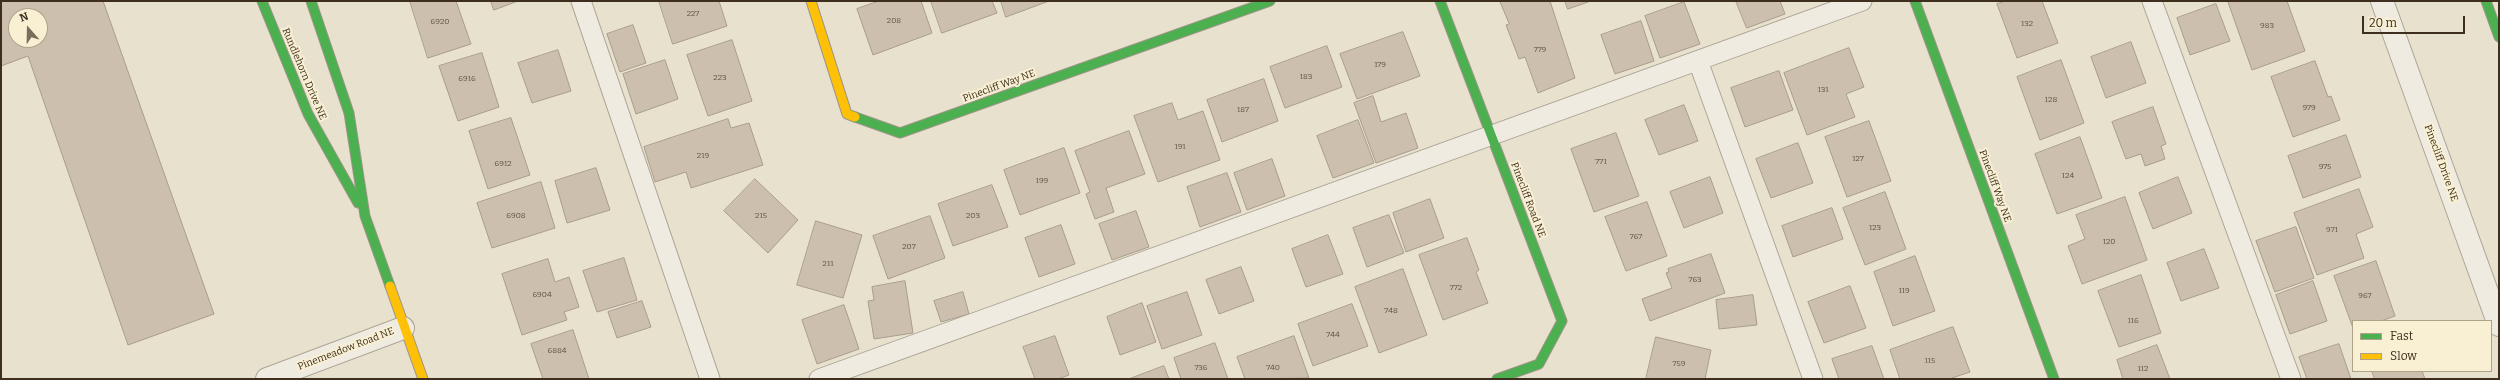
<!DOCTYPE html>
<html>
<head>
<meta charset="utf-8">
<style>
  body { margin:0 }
  #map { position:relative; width:2500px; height:380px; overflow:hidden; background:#e8e1ce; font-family:Bitter,serif }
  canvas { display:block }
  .frame { position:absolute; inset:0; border:2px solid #3d2e1e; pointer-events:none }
  .legend { position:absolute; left:2352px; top:320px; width:140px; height:52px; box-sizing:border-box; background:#f9f0d4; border:1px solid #aea28b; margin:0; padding:5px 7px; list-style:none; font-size:12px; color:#3d2e1e }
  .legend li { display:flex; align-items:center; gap:8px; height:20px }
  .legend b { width:20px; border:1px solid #aea28b }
  .north { position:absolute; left:8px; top:8px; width:40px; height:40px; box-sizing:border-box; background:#f9f0d4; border:1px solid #aea28b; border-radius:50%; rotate:340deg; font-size:11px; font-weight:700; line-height:16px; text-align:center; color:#3d2e1e }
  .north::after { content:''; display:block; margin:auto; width:14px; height:18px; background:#796d5c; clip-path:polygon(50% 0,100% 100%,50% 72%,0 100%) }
  .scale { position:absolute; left:2362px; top:16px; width:103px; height:18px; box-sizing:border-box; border:2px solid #3d2e1e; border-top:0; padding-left:5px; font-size:12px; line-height:14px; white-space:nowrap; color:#3d2e1e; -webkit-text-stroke:3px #f9f0d4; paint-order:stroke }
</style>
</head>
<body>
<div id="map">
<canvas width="2500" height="380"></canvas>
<div class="frame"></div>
<ul class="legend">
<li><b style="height:5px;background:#4caf50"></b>Fast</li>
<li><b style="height:5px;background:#ffc107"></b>Slow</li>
</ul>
<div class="north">N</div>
<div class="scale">20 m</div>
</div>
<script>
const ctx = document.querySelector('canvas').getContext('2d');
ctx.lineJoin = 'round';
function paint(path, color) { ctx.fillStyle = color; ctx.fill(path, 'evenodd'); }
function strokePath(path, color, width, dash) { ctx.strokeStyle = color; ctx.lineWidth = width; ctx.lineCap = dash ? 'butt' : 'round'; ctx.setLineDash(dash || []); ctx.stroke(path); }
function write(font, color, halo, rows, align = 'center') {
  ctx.font = font + ' Bitter,serif'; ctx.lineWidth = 4; ctx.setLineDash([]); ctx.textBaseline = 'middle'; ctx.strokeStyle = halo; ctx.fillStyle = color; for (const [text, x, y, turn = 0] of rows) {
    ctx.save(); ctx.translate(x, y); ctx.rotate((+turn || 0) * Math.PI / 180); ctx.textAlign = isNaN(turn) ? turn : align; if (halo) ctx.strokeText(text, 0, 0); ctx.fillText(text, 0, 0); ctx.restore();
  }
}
const building = new Path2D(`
  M1,1H103L214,314L128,345L28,56L1,66ZM16,16H40V40H16Z
  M410,1H456L471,44L428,58Z
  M491,1H518L494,10Z
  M659,1H719L727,26L673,44Z
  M879,1H921L932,33L873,55L857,9Z
  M931,1H992L997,13L942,33Z
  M1001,1H1049L1006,17Z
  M1500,1H1550L1575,78L1538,93L1525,57L1519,59L1506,25L1509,24Z
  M1565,1H1591L1568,9Z
  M1736,1H1780L1785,14L1747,28Z
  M2006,1H2042L2058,43L2017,58L1997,4Z
  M2287,1L2305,51L2252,70L2228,2Z
  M1684,2L1700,44L1660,58L1645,16Z
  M2216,4L2230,41L2190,55L2177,18Z
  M1641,21L1654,61L1615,74L1601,35Z
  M633,25L646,63L620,72L607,34Z
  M1403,32L1420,76L1357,99L1340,54Z
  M732,40L752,101L708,116L687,55Z
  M2131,42L2146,83L2106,98L2091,57Z
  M1327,46L1342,87L1285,108L1270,67Z
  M1849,48L1864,87L1846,94L1855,117L1807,135L1784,73Z
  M558,50L571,91L532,103L518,63Z
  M482,53L499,107L458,121L439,66Z
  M665,60L678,99L636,114L623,74Z
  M2061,60L2084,123L2040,140L2017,77Z
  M2315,61L2328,97L2331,96L2340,120L2293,137L2271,77Z
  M1779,71L1793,110L1745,127L1731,88Z
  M1264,79L1278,121L1222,142L1207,100Z
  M1373,96L1381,122L1406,113L1418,148L1376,163L1354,103Z
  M1172,103L1178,120L1203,111L1220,160L1158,182L1134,116Z
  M1684,105L1698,141L1659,155L1645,120Z
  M2153,107L2166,144L2161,146L2165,159L2145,166L2141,154L2126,159L2112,122Z
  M511,118L530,175L488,189L469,131Z
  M728,119L731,128L749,123L763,165L691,188L686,172L655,182L644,147Z
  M1358,120L1374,163L1333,178L1317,136Z
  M1869,121L1891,181L1847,197L1825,137Z
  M1129,131L1145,174L1106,188L1114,212L1095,219L1086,194L1090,192L1075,151Z
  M1616,133L1639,196L1594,212L1571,149Z
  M2346,135L2361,177L2303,198L2288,156Z
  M2080,137L2102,198L2057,214L2035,154Z
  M1798,143L1813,183L1771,198L1756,159Z
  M1064,148L1080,193L1020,215L1004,170Z
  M1272,159L1285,196L1247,210L1234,173Z
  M596,168L610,210L567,223L555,181Z
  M1227,173L1241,212L1200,227L1187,187Z
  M1710,177L1723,213L1684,228L1670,192Z
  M2178,177L2192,213L2153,229L2139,193Z
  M755,179L798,220L768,253L724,211Z
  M541,182L555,228L492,248L477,203Z
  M992,185L1008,227L953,246L938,204Z
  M2359,189L2373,227L2356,234L2364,258L2317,275L2294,213Z
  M1885,192L1906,249L1865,265L1843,208Z
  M2125,197L2147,260L2082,284L2068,246L2085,239L2076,215Z
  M1430,199L1444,238L1406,252L1393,213Z
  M1647,202L1667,256L1626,271L1605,217Z
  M1832,208L1843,239L1793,257L1782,226Z
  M1136,211L1149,247L1112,260L1099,224Z
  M1389,215L1404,253L1367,267L1353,228Z
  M930,216L945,258L888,279L873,236Z
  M816,221L862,235L843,298L797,285Z
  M1061,225L1075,264L1039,277L1025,238Z
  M2296,227L2314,278L2275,292L2256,241Z
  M1328,235L1343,274L1306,287L1292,249Z
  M1467,238L1479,270L1476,272L1488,303L1443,320L1419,255Z
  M2204,249L2219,288L2181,301L2167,263Z
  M1711,254L1725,293L1650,321L1642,299L1672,288L1666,273L1669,272L1668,269Z
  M1915,256L1935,311L1893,326L1874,272Z
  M624,258L637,300L597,312L583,271Z
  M548,259L555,282L569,277L579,307L564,312L567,320L522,335L502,274Z
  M2376,261L2395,316L2381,321H2353V328L2334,276Z
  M1241,267L1254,301L1219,314L1206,280Z
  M1403,269L1427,335L1379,353L1355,287Z
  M2141,275L2161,333L2119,347L2098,291Z
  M905,281L913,333L874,339L868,301L874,300L872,287Z
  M2313,281L2327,321L2290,334L2276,295Z
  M1850,286L1866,328L1824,343L1808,302Z
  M963,292L969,314L941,322L934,301Z
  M1187,292L1202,335L1162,349L1147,306Z
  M1753,295L1757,325L1719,329L1716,300Z
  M642,301L651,327L617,338L608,312Z
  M1142,303L1156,342L1120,355L1107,317Z
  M1352,304L1368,346L1313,366L1298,324Z
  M844,305L859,349L817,364L802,320Z
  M1953,327L1970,372L1949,379H1900L1890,350Z
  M573,330L589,379H543L531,344Z
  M1055,336L1069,375L1058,379H1035L1023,347Z
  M1294,336L1309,378L1245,379L1237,357Z
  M1656,337L1711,350L1705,379H1646Z
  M1215,343L1228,379H1181L1174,358Z
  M2339,344L2351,379H2307L2299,357Z
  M2157,345L2170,379H2123L2117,360Z
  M1872,346L1884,379H1839L1832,359Z
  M1164,366L1169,379H1129Z
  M2372,371H2422L2425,379H2375Z`);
paint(building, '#ccbfae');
strokePath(building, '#a99c8d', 1);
const lane = new Path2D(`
  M581,1L710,379
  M2152,1L2291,379
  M1698,61L1813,379
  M819,379L1862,1`);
const street = new Path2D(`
  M2382,1L2499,325
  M267,379L403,328`);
const fast = new Path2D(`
  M262,1L308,114L358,203
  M311,1L349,113L365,216L390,286
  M1440,1L1562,321L1539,364L1497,379
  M1915,1L2054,379
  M2486,1L2499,37
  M855,117L900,133L1270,1`);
const slow = new Path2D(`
  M811,1L847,114L855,117
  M390,286L423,379`);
strokePath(lane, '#ada697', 21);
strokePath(street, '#ada697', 24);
strokePath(fast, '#9d9586', 11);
strokePath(slow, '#9d9586', 11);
strokePath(lane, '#efebe1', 19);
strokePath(street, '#efebe1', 22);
strokePath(fast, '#4caf50', 9);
strokePath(slow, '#ffc107', 9);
write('8px', '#615242', null, [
  ["227",693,14],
  ["208",894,21],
  ["6920",440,22],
  ["132",2027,24],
  ["983",2267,26],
  ["779",1540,50],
  ["179",1380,65],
  ["183",1306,77],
  ["223",720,78],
  ["6916",467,79],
  ["131",1823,90],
  ["128",2051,100],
  ["979",2309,108],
  ["187",1243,110],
  ["191",1180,147],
  ["219",703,156],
  ["127",1858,159],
  ["771",1601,162],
  ["6912",503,164],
  ["975",2325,167],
  ["124",2068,176],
  ["199",1042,181],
  ["6908",516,216],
  ["215",761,216],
  ["203",973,216],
  ["123",1875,228],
  ["971",2332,230],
  ["767",1636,237],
  ["120",2109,242],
  ["207",909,247],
  ["211",828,264],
  ["763",1695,280],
  ["772",1456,288],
  ["119",1904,291],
  ["6904",542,295],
  ["967",2365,296],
  ["748",1391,311],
  ["116",2133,321],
  ["744",1333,335],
  ["6884",557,351],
  ["115",1930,361],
  ["759",1679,364],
  ["736",1201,368],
  ["740",1273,368],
  ["112",2143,369]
]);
write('10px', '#3d2e1e', '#f9f0d4', [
  ["Rundlehorn Drive NE",304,74,67],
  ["Pinecliff Way NE",999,86,-20],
  ["Pinecliff Drive NE",2441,163,70],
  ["Pinecliff Way NE",1995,186,70],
  ["Pinecliff Road NE",1528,200,69],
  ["Pinemeadow Road NE",346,349,-21]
]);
</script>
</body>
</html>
